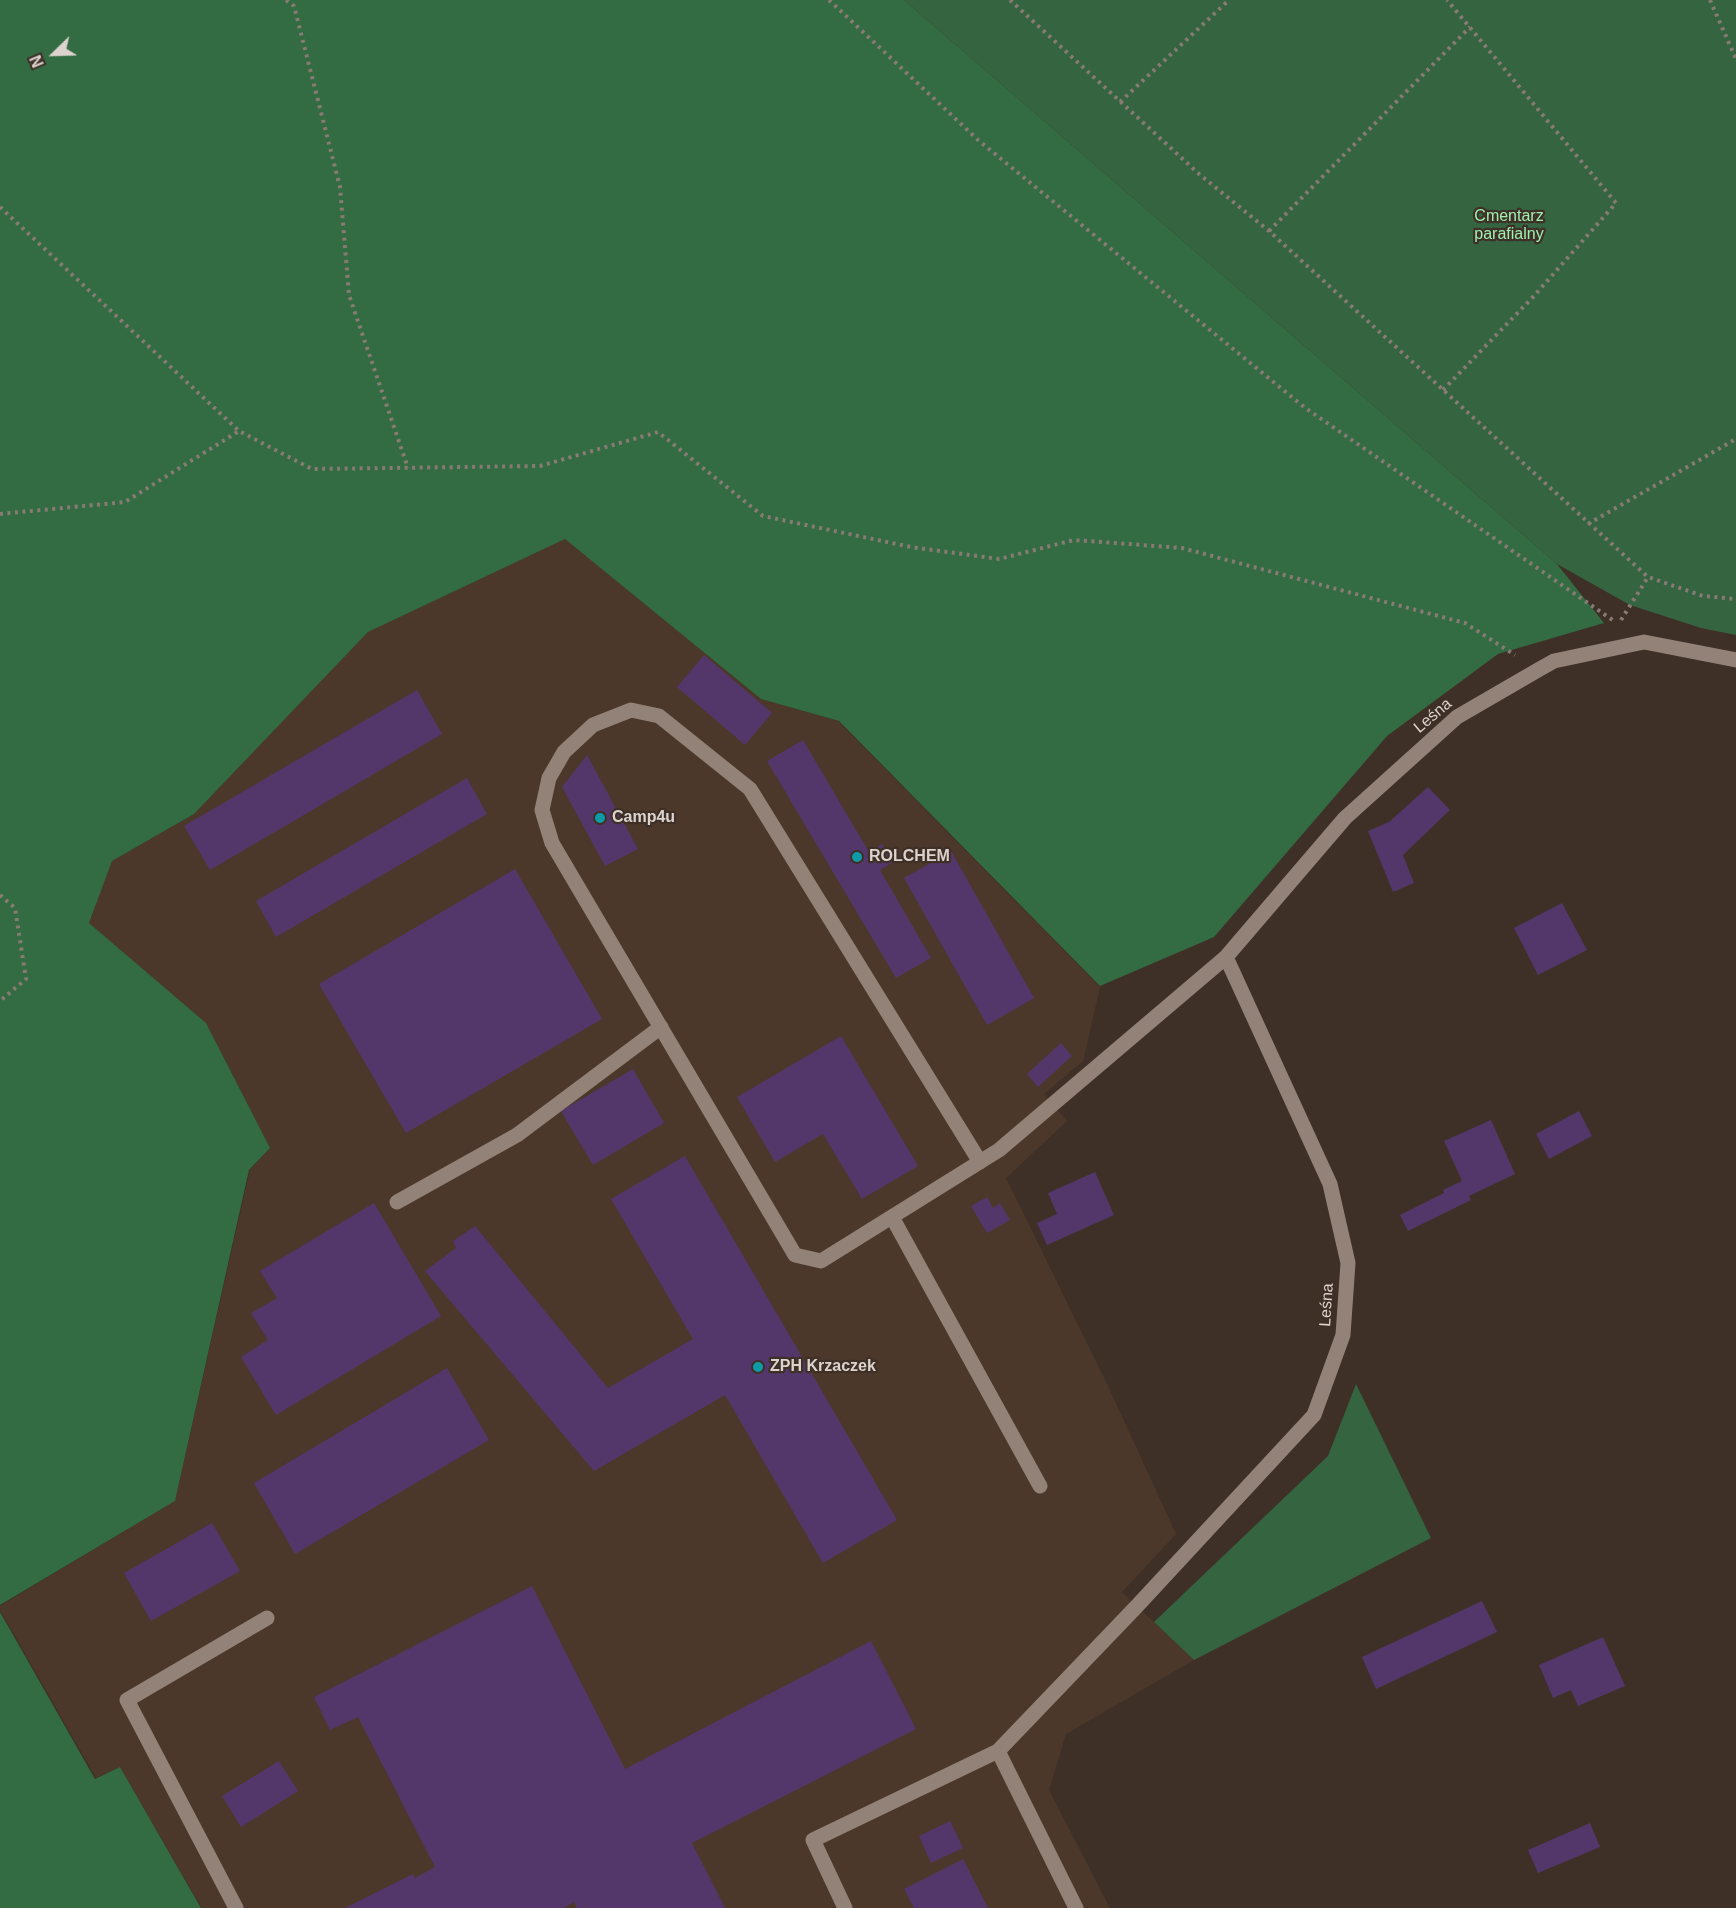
<!DOCTYPE html>
<html>
<head>
<meta charset="utf-8">
<style>
  body { margin:0 }
  #map { position:relative; width:1736px; height:1908px; overflow:hidden; background:#3e3027; font-family:Helvetica,sans-serif }
  canvas { display:block }
  .north { position:absolute; left:24px; top:24px; width:60px; height:60px; -webkit-text-stroke:4px #3e3027; paint-order:stroke; rotate:247deg; font-size:16px; font-weight:700; line-height:24px; text-align:center; color:#ddd3ce }
  .north::after { content:''; display:block; margin:auto; width:21px; height:27px; background:#ddd3ce; clip-path:polygon(50% 0,100% 100%,50% 72%,0 100%) }
</style>
</head>
<body>
<div id="map">
<canvas width="1736" height="1908"></canvas>
<div class="north">N</div>
</div>
<script>
const ctx = document.querySelector('canvas').getContext('2d');
ctx.lineJoin = 'round';
function paint(path, color) { ctx.fillStyle = color; ctx.fill(path, 'evenodd'); }
function strokePath(path, color, width, dash) { ctx.strokeStyle = color; ctx.lineWidth = width; ctx.lineCap = dash ? 'butt' : 'round'; ctx.setLineDash(dash || []); ctx.stroke(path); }
function write(font, color, halo, rows, align = 'center') {
  ctx.font = font + ' Helvetica,sans-serif'; ctx.lineWidth = 4.5; ctx.setLineDash([]); ctx.textBaseline = 'middle'; ctx.strokeStyle = halo; ctx.fillStyle = color; for (const [text, x, y, turn = 0] of rows) {
    ctx.save(); ctx.translate(x, y); ctx.rotate((+turn || 0) * Math.PI / 180); ctx.textAlign = isNaN(turn) ? turn : align; if (halo) ctx.strokeText(text, 0, 0); ctx.fillText(text, 0, 0); ctx.restore();
  }
}
paint(new Path2D(`
  M565,539L761,699L838,721L1100,987L1083,1061L1044,1094L1067,1121L1006,1178L1108,1386L1176,1534L1122,1592L1194,1660L1066,1734L1049,1790L1110,1908H202L120,1767L96,1778L0,1610V1606L175,1501L250,1170L270,1148L206,1023L89,923L112,861L194,814L368,632Z`), '#4c382b');
paint(new Path2D(`
  M904,0H1736V635L1701,628L1630,605L1557,564Z
  M1356,1384L1431,1538L1194,1660L1154,1622L1328,1456Z`), '#356441');
paint(new Path2D(`
  M0,0H904L1557,564L1604,623L1498,654L1387,736L1214,937L1100,986L839,721L761,699L565,539L368,632L194,814L112,861L89,923L206,1023L270,1148L249,1170L175,1501L0,1605Z
  M0,1612L95,1779L120,1767L201,1908H0Z`), '#336b42');
paint(new Path2D(`
  M704,655L772,713L745,745L677,687Z
  M417,690L442,734L210,870L184,826Z
  M803,740L869,852L882,844L893,862L880,870L931,958L896,978L767,761Z
  M587,755L638,849L605,866L562,787Z
  M467,778L487,814L276,937L256,901Z
  M1428,787L1450,810L1403,855L1414,883L1393,892L1368,831L1389,822Z
  M951,851L1034,998L987,1025L904,878Z
  M515,869L602,1019L406,1133L319,984Z
  M1562,903L1587,950L1538,975L1514,928Z
  M841,1036L918,1166L862,1199L823,1134L775,1162L737,1097Z
  M1061,1043L1072,1056L1038,1087L1027,1074Z
  M633,1069L664,1123L593,1165L561,1111Z
  M1579,1111L1592,1136L1549,1159L1536,1134Z
  M1491,1120L1515,1174L1469,1196L1471,1200L1408,1231L1400,1215L1444,1193L1443,1190L1462,1181L1444,1141Z
  M685,1156L897,1520L823,1563L725,1395L594,1471L425,1271L456,1248L453,1241L475,1226L608,1388L693,1339L611,1199Z
  M1095,1172L1114,1215L1047,1245L1037,1223L1057,1214L1048,1193Z
  M987,1197L993,1208L1000,1203L1010,1220L987,1233L971,1206Z
  M374,1203L441,1316L276,1415L241,1357L268,1340L251,1313L277,1298L260,1271Z
  M447,1368L489,1440L295,1554L254,1483Z
  M212,1523L240,1571L151,1621L124,1573Z
  M532,1586L625,1769L871,1641L916,1729L692,1843L725,1908H577L574,1902L564,1908H345L413,1874L415,1878L435,1867L358,1717L330,1730L314,1697Z
  M1482,1601L1497,1632L1376,1689L1362,1657Z
  M1603,1637L1625,1686L1578,1706L1571,1690L1553,1698L1539,1665Z
  M279,1761L298,1791L241,1827L222,1796Z
  M950,1821L963,1848L931,1863L919,1836Z
  M1590,1823L1600,1847L1538,1873L1528,1850Z
  M963,1859L988,1908H914L904,1889Z`), '#53376a');
strokePath(new Path2D(`
  M286,0L294,6L340,187L349,295L408,468
  M829,0L978,140L1304,407L1614,621
  M1010,0L1199,174L1269,231L1648,577L1703,596L1736,599
  M1710,0L1736,59
  M1120,102L1229,0
  M0,207L239,431L312,469L540,466L658,432L763,516L911,547L999,559L1074,540L1182,548L1465,623L1515,655
  M1269,231L1470,27
  M1443,390L1533,297L1616,203L1447,0
  M0,514L125,502L239,431
  M1588,524L1736,439
  M1621,620L1648,577
  M0,895L15,908L26,979L0,1001`), '#877b74', 4, [3, 4.5]);
strokePath(new Path2D(`
  M980,1162L750,789L659,716L631,710L593,725L564,752L549,778L542,810L552,843L795,1255L821,1261L999,1150L1226,957
  M397,1202L517,1135L661,1027
  M892,1217L1040,1486
  M998,1751L1076,1908
  M236,1908L127,1700L267,1618
  M845,1908L813,1840L998,1751L1137,1606L1314,1415L1343,1335L1348,1263L1330,1184L1226,957L1345,818L1457,717L1538,670L1554,661L1644,642L1736,660`), '#938277', 15);
for (const [x, y, r, color] of [
  [600,818,6,"#0f9aa8"],
  [857,857,6,"#0f9aa8"],
  [758,1367,6,"#0f9aa8"]
]) { const dot = new Path2D(); dot.arc(x, y, r, 0, 2 * Math.PI); ctx.fillStyle = color; ctx.fill(dot); strokePath(dot, '#3e3027', 2); }
write('16px', '#9df0b0', '#3e3027', [
  ["Cmentarz",1509,217],
  ["parafialny",1509,235]
]);
write('16px', '#ddd3ce', '#3e3027', [
  ["Leśna",1433,716,-40],
  ["Leśna",1327,1305,-86]
]);
write('bold 16px', '#ddd3ce', '#3e3027', [
  ["Camp4u",612,818],
  ["ROLCHEM",869,857],
  ["ZPH Krzaczek",770,1367]
], 'left');
</script>
</body>
</html>
